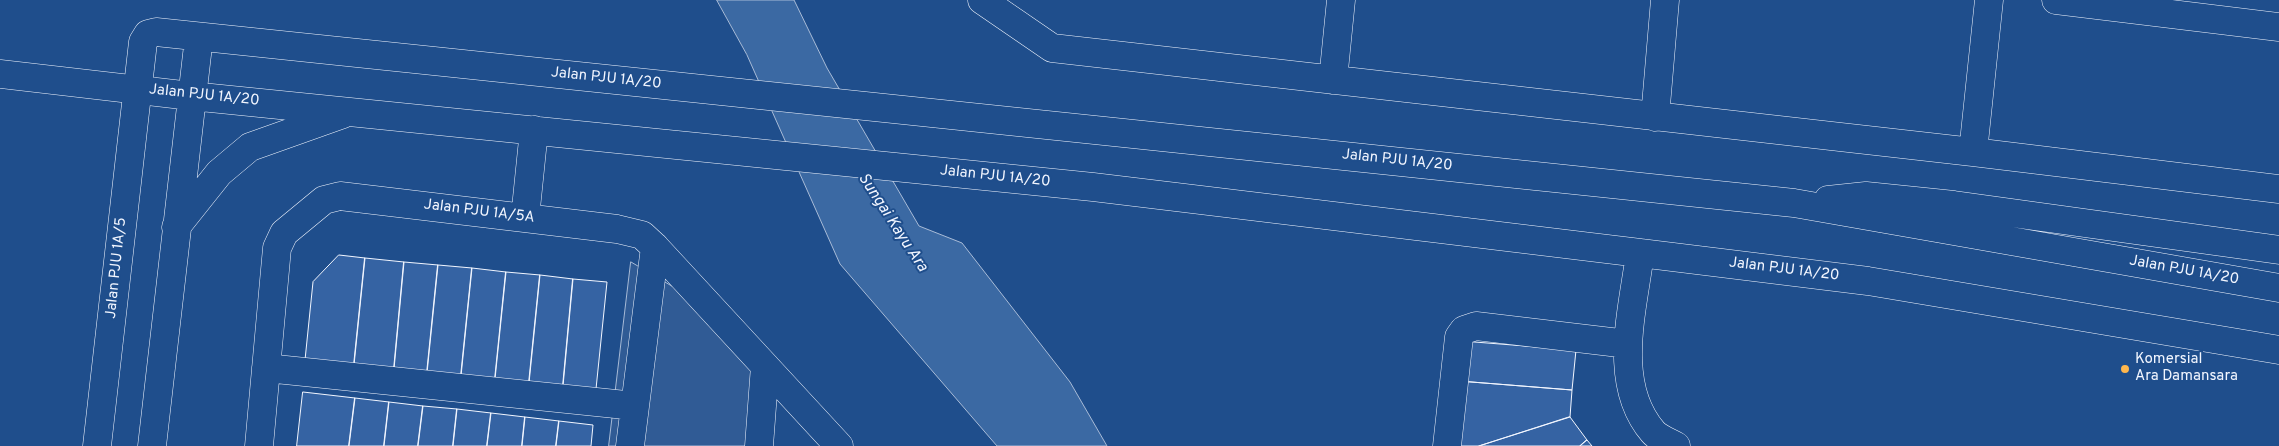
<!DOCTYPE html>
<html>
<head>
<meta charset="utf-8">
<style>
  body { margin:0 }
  canvas { display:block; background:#1f4e8c }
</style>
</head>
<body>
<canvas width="2279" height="446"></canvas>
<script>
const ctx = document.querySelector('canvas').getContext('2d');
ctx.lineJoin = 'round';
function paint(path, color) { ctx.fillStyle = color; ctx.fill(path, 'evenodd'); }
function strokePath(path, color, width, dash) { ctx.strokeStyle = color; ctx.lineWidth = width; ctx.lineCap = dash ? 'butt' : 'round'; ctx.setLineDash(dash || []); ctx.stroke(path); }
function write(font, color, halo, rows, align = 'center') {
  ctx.font = font + ' Overpass,sans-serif'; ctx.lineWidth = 4; ctx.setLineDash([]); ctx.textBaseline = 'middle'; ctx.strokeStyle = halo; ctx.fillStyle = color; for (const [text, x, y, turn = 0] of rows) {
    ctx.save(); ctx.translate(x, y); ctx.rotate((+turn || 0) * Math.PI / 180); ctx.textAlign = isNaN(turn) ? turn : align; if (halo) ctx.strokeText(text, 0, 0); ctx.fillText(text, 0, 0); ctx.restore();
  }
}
const parking = new Path2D(`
  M631,262L687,295L756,374L749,446H609Z`);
paint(parking, '#305b95');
strokePath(parking, '#a8bbd7', 1);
const water = new Path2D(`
  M717,0H794L827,68L919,226L962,243L1070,382L1107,446H997L840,264L747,55Z`);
paint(water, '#3b69a3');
strokePath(water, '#a8bbd7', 1);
const building = new Path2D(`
  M339,255L365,258L354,365L305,360L313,282Z
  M365,258L404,262L394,369L354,365Z
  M404,262L438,265L427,373L394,369Z
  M438,265L472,268L461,376L427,373Z
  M472,268L506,272L495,379L461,376Z
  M506,272L540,275L529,383L495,379Z
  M540,275L573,279L563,386L529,383Z
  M573,279L607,282L596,389L563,386Z
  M1462,341L1576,350L1572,390L1459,381Z
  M1459,381L1572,390L1570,417L1479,446H1453Z
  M303,392L355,398L349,446H297Z
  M355,398L389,402L384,446H349Z
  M389,402L423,406L418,446H384Z
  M423,406L457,409L453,446H418Z
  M457,409L491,413L487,446H453Z
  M491,413L525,417L522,446H487Z
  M525,417L559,421L556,446H522Z
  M1570,417L1587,440L1580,446H1479Z
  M559,421L593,425L591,446H556Z
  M1587,440L1592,446H1580Z`);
paint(building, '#3563a3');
strokePath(building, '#f2f6ff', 1);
const minor = new Path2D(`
  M982,0L1052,48L1973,152L2279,189
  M2056,0L2279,27
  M0,74L191,96L1093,187L1640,253L1868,281L2279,350
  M1333,80L1341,0
  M1655,117L1665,0
  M1973,152L1989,0
  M1828,200L1866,196L1954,205L2279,250
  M525,218L534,130
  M176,227L219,173L250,147L343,114
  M1640,253C1633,310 1611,383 1653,432C1658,438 1669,442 1676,446
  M266,368L635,406
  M97,446L143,42L148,34L156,32L1794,203L2279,288
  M152,446L199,37
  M259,446L277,248L284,233L324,200L340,196L617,229L642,235L655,247L839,446
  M630,446L655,247
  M759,446L765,366
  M1447,446L1459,337L1464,330L1476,326L1628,344`);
strokePath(minor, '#f2f6ff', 29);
strokePath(minor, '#1f4e8c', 28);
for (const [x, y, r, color] of [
  [2125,369,5,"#ffb74d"]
]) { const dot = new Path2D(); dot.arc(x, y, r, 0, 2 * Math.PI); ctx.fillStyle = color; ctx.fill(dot); strokePath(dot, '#1f4e8c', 2); }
write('15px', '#f2f6ff', '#1f4e8c', [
  ["Jalan PJU 1A/20",606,79,6],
  ["Jalan PJU 1A/20",204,96,6],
  ["Jalan PJU 1A/20",1397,161,6],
  ["Jalan PJU 1A/20",995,177,6],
  ["Jalan PJU 1A/5A",479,212,7],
  ["Jalan PJU 1A/5",117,268,-84],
  ["Jalan PJU 1A/20",1784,270,7],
  ["Jalan PJU 1A/20",2184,271,10]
]);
write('15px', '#f2f6ff', '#1f4e8c', [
  ["Komersial",2135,360],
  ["Ara Damansara",2135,377]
], 'left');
write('italic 16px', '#f2f6ff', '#1f4e8c', [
  ["Sungai Kayu Ara",892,223,57]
]);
</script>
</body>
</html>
